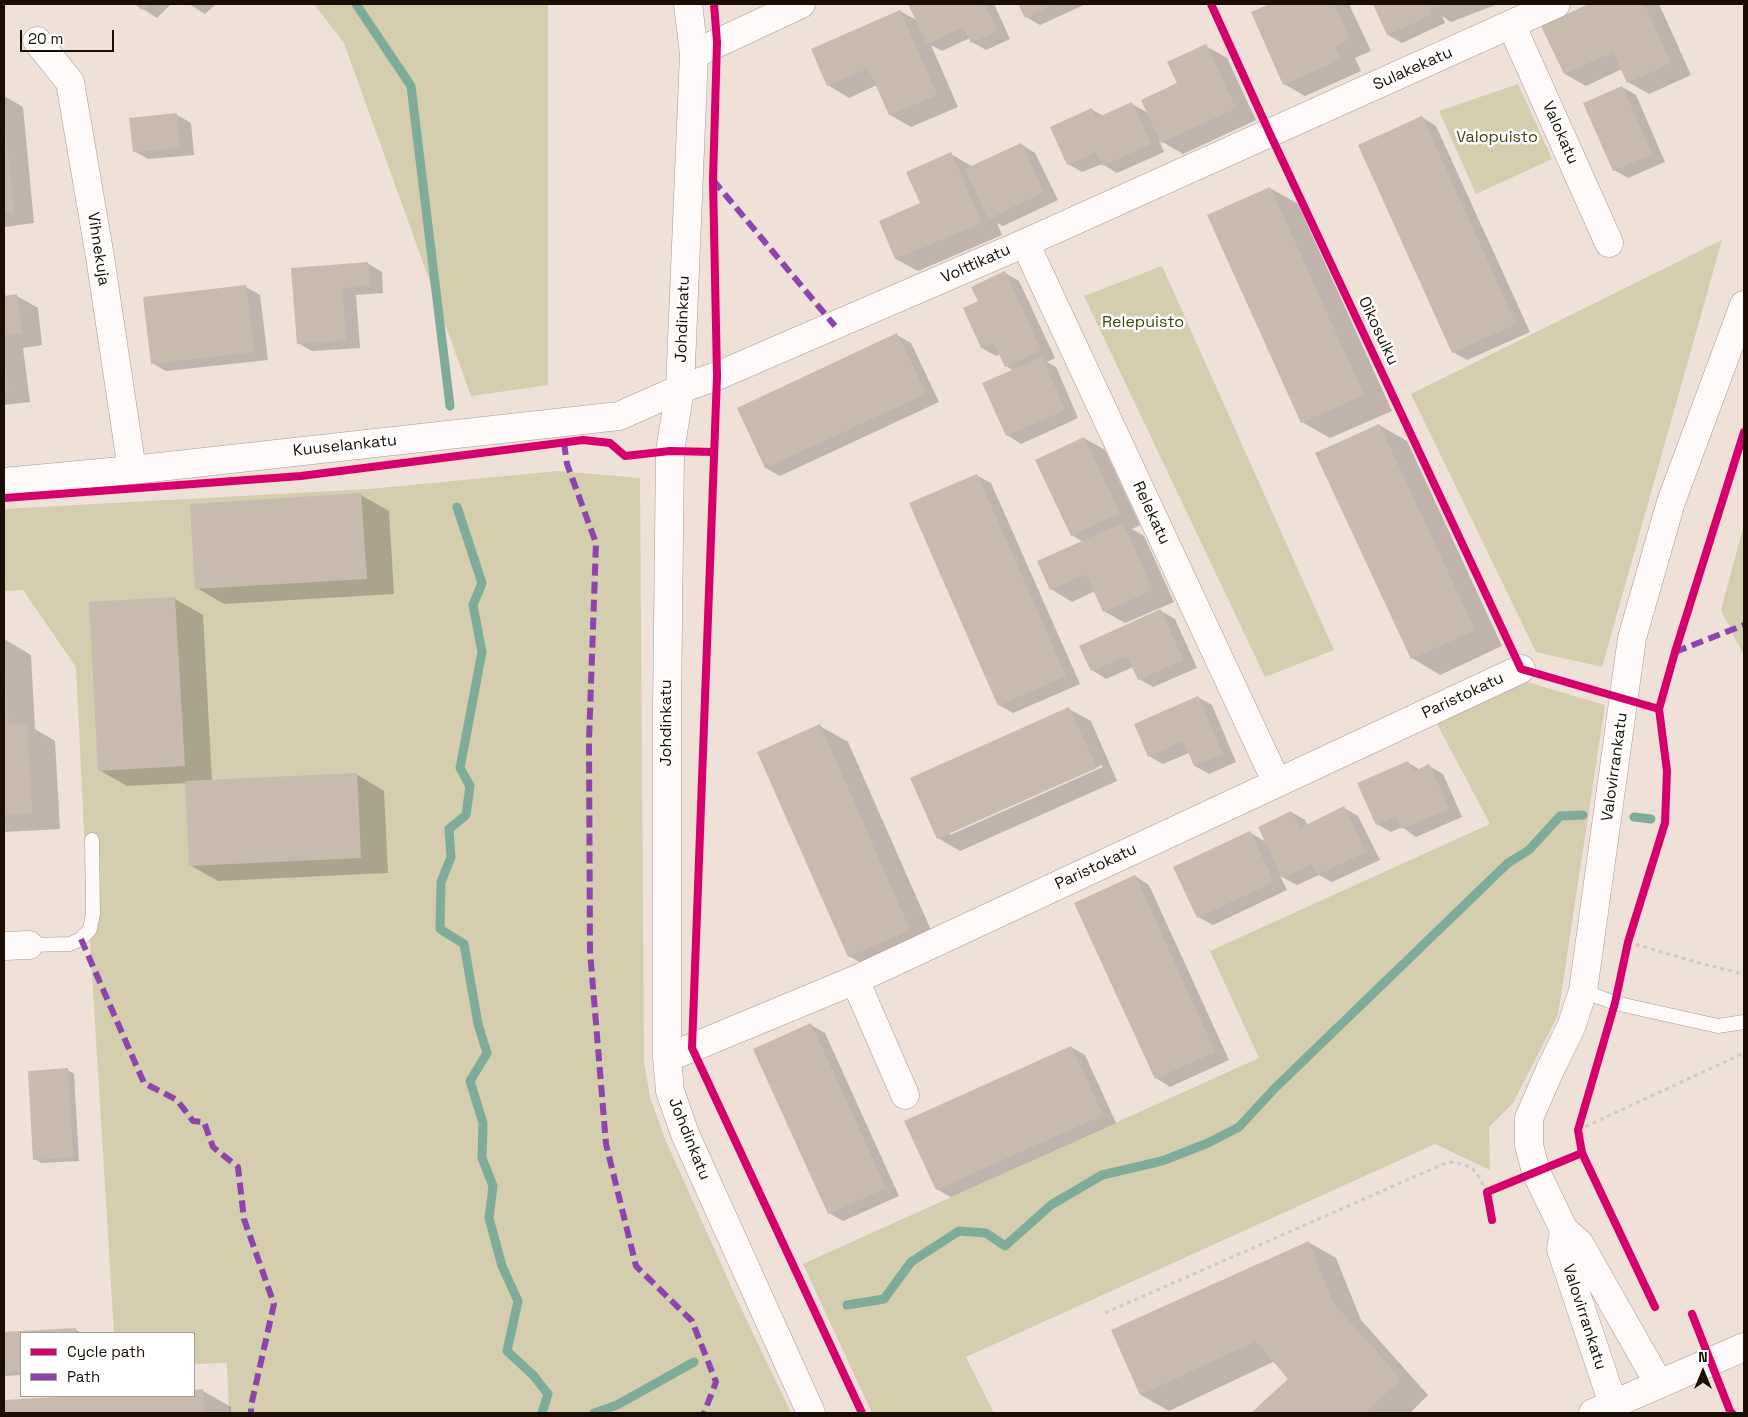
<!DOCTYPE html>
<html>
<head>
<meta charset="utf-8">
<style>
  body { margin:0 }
  #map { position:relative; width:1748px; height:1417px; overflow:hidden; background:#efe0d8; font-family:"Space Grotesk",sans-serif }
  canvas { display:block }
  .frame { position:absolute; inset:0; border:5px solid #1b0c04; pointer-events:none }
  .legend { position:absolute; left:20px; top:1332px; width:175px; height:65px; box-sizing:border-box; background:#fff; border:1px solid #a49e9b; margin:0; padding:6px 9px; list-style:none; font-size:15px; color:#1b0c04 }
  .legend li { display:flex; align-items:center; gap:10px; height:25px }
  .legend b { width:25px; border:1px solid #a49e9b }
  .north { position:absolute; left:1678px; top:1347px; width:50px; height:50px; -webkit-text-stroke:4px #fff; paint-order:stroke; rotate:0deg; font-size:14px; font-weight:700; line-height:20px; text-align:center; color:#1b0c04 }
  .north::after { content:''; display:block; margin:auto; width:18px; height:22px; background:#1b0c04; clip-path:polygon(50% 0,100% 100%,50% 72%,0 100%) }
  .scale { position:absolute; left:20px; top:30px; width:94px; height:22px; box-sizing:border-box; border:2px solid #1b0c04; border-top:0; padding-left:6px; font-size:15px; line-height:18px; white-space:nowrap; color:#1b0c04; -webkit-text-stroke:4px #fff; paint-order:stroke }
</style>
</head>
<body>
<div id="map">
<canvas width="1748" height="1417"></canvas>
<div class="frame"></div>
<ul class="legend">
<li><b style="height:6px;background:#d6006c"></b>Cycle path</li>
<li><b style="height:6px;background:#8e44ad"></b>Path</li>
</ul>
<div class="north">N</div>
<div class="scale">20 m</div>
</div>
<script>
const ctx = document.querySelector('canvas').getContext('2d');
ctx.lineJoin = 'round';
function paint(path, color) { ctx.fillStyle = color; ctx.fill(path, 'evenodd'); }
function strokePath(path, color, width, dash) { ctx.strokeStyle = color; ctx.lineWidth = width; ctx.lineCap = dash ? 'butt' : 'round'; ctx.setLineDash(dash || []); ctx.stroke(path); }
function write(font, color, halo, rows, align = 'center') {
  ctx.font = font + ' "Space Grotesk",sans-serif'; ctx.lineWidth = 5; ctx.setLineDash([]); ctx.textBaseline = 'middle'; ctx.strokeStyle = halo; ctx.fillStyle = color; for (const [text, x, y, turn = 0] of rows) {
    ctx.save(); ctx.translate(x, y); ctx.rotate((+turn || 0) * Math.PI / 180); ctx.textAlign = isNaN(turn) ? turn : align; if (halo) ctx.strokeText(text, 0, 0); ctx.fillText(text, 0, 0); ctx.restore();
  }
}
paint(new Path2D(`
  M314,4H548V385L471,396L344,43Z
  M1518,84L1552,159L1476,194L1439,111Z
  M1722,240L1602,667L1536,652L1411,394Z
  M1162,266L1334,650L1265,677L1084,296Z
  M558,471L640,478L644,1062L650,1097L665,1139L738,1302L791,1413H229L227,1363L194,1364V1333H114L87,892L76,667L23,590L4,591V509L369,489Z
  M1744,525V656L1721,610Z
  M1524,681L1605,705L1558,1015L1513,1103L1489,1127L1490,1170L1435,1144L966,1357L994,1413H872L803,1264L1259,1058L1210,951L1490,824L1436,722Z`), '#d4cdae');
paint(new Path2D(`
  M137,4H171L157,18L143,9Z
  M189,4H216L205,14Z
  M912,4H994L1010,39L986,50L972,42L970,38L942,51L931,45L958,107L911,127L890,115L877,85L849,98L828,85L900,11L918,21L910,5Z
  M1020,4H1086L1040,25L1026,17Z
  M1273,4H1349L1371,51L1355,58L1361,71L1305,96L1284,84L1253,13Z
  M1374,4H1498L1451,22L1442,16L1445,23L1402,43L1388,35Z
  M1592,4H1659L1691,75L1649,94L1628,82L1622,69L1586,86L1565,74L1543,26Z
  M1206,46L1227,58L1256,120L1183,154L1159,140L1164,152L1117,173L1102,164L1082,172L1068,164L1092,110L1104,116L1132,104L1148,113L1179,84Z
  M1622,87L1636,95L1665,162L1628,178L1614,170Z
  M4,96L23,107L34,223L4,227Z
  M177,115L191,123L194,155L148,159L134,151Z
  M1422,117L1436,126L1530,332L1467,360L1453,352Z
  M1021,144L1035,153L1058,200L1003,226L997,223L1002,235L918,271L896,259L880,222L922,204L951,154L973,167Z
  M1270,188L1298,204L1392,411L1330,438L1302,422Z
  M367,263L382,272L383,293L356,295L360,348L312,351L298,343L293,269Z
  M1005,273L1019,281L1055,358L1047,362L1056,367L1078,418L1021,444L1007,435L1014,371L1006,366L1000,354L996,356L982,348L980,302Z
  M246,287L260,295L268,360L166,371L152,363Z
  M17,296L38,308L42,345L23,348L30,402L4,405V297Z
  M897,335L911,343L939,402L780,476L766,468L739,409Z
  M1379,425L1407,441L1502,646L1440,675L1412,658Z
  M1084,438L1105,450L1140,525L1132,529L1144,536L1174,602L1125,623L1104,611L1095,591L1072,602L1051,589L1083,542L1072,535Z
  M976,475L991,483L1080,684L1013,713L999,705Z
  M361,495L389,511L394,594L224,604L197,588Z
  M175,599L203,615L212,781L356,774L384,791L388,873L218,881L190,865L186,783L127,786L99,770Z
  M1161,611L1175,619L1197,668L1153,687L1139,679L1133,667L1106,679L1092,670Z
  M4,639L31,655L35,729L55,741L60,829L4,832Z
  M1198,697L1212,705L1236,762L1209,774L1195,766L1189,753L1163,764L1149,756Z
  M1069,709L1091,721L1117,781L960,851L938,838ZM1102,765L1103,767L950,835V832Z
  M820,726L848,742L938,946L877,972L849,956Z
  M1407,762L1420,770L1429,766L1443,774L1462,817L1416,837L1402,827L1391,832L1377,824Z
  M1344,808L1358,816L1380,860L1332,882L1319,875L1297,885L1280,876L1287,890L1213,925L1198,917L1249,832L1266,842L1291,812L1305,820L1308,825Z
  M1135,876L1149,885L1229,1060L1170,1087L1156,1078Z
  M811,1025L825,1033L899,1196L843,1221L829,1213Z
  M1071,1047L1085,1055L1116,1123L951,1197L936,1189Z
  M68,1070L74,1074L79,1161L41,1163L35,1159Z
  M1308,1242L1336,1258L1361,1320L1428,1395L1410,1413H1253L1289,1379L1275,1361L1169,1411L1141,1395L1113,1331Z
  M76,1330L82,1333H21V1375L4,1376V1334Z
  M194,1391H203L231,1407V1413H4V1401L102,1396H194Z`), '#0003');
strokePath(new Path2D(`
  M356,4L411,86L450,406
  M457,507L482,583L473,605L482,652L460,768L470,786L466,815L449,829L451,857L441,882L440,929L464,944L478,1024L487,1053L470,1081L483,1123L482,1158L493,1186L489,1218L502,1266L518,1301L507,1351L533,1375L548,1394L542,1413
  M1634,817L1651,819
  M847,1305L884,1299L911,1262L959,1231L986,1233L1005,1246L1051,1205L1102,1175L1162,1161L1208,1143L1239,1127L1274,1089L1508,863L1529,850L1560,816L1583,815
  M594,1413L617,1405L694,1362`), '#7eac98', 9);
paint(new Path2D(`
  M135,4H149L142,10Z
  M908,4H985L997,31L971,43L963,27L927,44Z
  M1018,4H1055L1025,18Z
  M1270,4H1334L1350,39L1335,46L1341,59L1283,85L1251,12Z
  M1373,4H1446L1429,10L1431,15L1387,35Z
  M1589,4H1644L1671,63L1627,83L1613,52L1564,74L1541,26Z
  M900,10L937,95L889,115L868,68L827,86L811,49Z
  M1206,44L1236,108L1161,143L1141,100L1177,83L1167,62Z
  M1622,86L1652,154L1613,171L1583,103Z
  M1132,102L1151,144L1102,166L1096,152L1067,165L1050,127L1092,108L1096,118Z
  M177,113L180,148L133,152L129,118Z
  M1422,116L1516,324L1452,353L1358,145Z
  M4,126H5L14,212L4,213Z
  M1021,143L1044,192L988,219L965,169Z
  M951,152L982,223L895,259L879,221L920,203L906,172Z
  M1270,187L1364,395L1301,423L1207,215Z
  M368,262L370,285L342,288L346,340L297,344L291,268Z
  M1005,271L1041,350L1005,367L994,343L981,348L963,308L978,301L971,287Z
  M246,285L254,352L151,364L143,297Z
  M17,294L22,333L4,336V296Z
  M897,333L926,394L765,468L737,408Z
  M4,355L9,391H4Z
  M1042,357L1065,410L1006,436L982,383Z
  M1379,424L1475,630L1411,659L1315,453Z
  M1084,437L1120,513L1071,536L1035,460Z
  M977,474L1066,676L998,706L909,503Z
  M361,493L367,579L195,589L190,504Z
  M1123,523L1153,590L1103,612L1086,574L1050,590L1037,561Z
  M175,597L185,766L98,771L89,602Z
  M1161,609L1183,660L1138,680L1127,656L1091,671L1079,646Z
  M4,665H5L9,724L27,723L32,813L4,815Z
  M1198,696L1223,754L1194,766L1183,741L1148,757L1134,724Z
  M1069,707L1097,768L937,839L910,778Z
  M820,724L910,930L848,957L757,752Z
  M1408,761L1413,772L1429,764L1449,809L1401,829L1396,816L1376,825L1357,783Z
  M357,773L361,858L189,866L185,781Z
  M1344,806L1366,852L1317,875L1312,864L1282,878L1258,827L1291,811L1300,828Z
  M1250,831L1274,882L1197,918L1173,867Z
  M1135,875L1215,1052L1155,1079L1074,903Z
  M811,1023L886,1188L828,1214L753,1049Z
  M1071,1046L1103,1115L936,1190L904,1121Z
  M68,1068L73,1157L33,1160L28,1071Z
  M1309,1241L1333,1303L1401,1379L1365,1413H1251L1288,1379L1256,1341L1140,1395L1111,1330Z
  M76,1328V1333H21V1371L4,1372V1332Z
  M203,1389L204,1413H4V1400L78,1396H194V1390Z`), '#c8baad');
const lane = new Path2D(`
  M29,945L70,944L81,939L90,929L93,914L92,840
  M1583,991L1615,1003L1718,1026L1744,1022`);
const street = new Path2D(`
  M688,4L694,54L680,389L670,451L667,709V1058L670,1091L685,1134L811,1413
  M1511,24L1609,243
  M37,41L70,82L100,257L132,470
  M694,54L801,4
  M1025,243L1277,783
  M4,482L132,470L619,416L680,389L717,376L1025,243L1556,4
  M4,946L29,945
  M855,980L905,1095
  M667,1058L855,980L1521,669
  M1564,1230L1561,1249L1613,1404
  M1659,1384L1579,1243L1564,1230L1536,1172L1529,1145V1118L1550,1070L1571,1027L1583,991L1632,638L1671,502L1744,305`);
const secondary = new Path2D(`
  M1593,1413L1744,1347`);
strokePath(lane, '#a99a92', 15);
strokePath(street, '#a99a92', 29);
strokePath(secondary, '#a99a92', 29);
strokePath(new Path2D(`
  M1628,942L1699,963L1744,974
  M1578,1130L1744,1053
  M1105,1313L1448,1162C1474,1164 1475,1170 1487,1192`), '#cfcac7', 3, [4, 4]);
strokePath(lane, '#fdfaf9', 14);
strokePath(street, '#fdfaf9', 28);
strokePath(secondary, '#fdfaf9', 28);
strokePath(new Path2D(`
  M713,180L835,326
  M564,443L567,464L596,543L589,741L590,951L606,1144L636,1266L692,1321L716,1382L704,1413
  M1675,652L1744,625
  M81,939L144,1083L177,1100L193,1121L204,1122L213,1147L238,1167L244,1219L274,1304L251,1406V1413`), '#8e44ad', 6, [12, 6]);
strokePath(new Path2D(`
  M714,4L717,42L713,180L717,376L692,1048L862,1413
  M1211,4L1270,134L1521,669L1659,709L1667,771L1665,823L1628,942L1615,1003L1578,1130L1582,1153L1655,1307
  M4,498L301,476L583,440L610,443L625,456L670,451L714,452
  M1659,709L1675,652L1744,432
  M1492,1220L1487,1192L1582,1153
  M1692,1314L1730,1411L1732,1413`), '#d6006c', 8);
write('16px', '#1b0c04', '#fff', [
  ["Sulakekatu",1413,69,-24],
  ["Valokatu",1560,133,66],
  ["Vihnekuja",98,249,81],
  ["Volttikatu",976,264,-24],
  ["Johdinkatu",683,319,-88],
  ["Oikosulku",1378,331,65],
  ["Kuuselankatu",345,446,-6],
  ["Relekatu",1151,513,65],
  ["Paristokatu",1463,696,-25],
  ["Johdinkatu",667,723,-90],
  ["Valovirrankatu",1615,767,-82],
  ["Paristokatu",1096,867,-25],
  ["Johdinkatu",689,1139,68],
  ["Valovirrankatu",1584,1317,72]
]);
write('16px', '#434210', '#fff', [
  ["Valopuisto",1497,138],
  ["Relepuisto",1143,323]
]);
</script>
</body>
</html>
